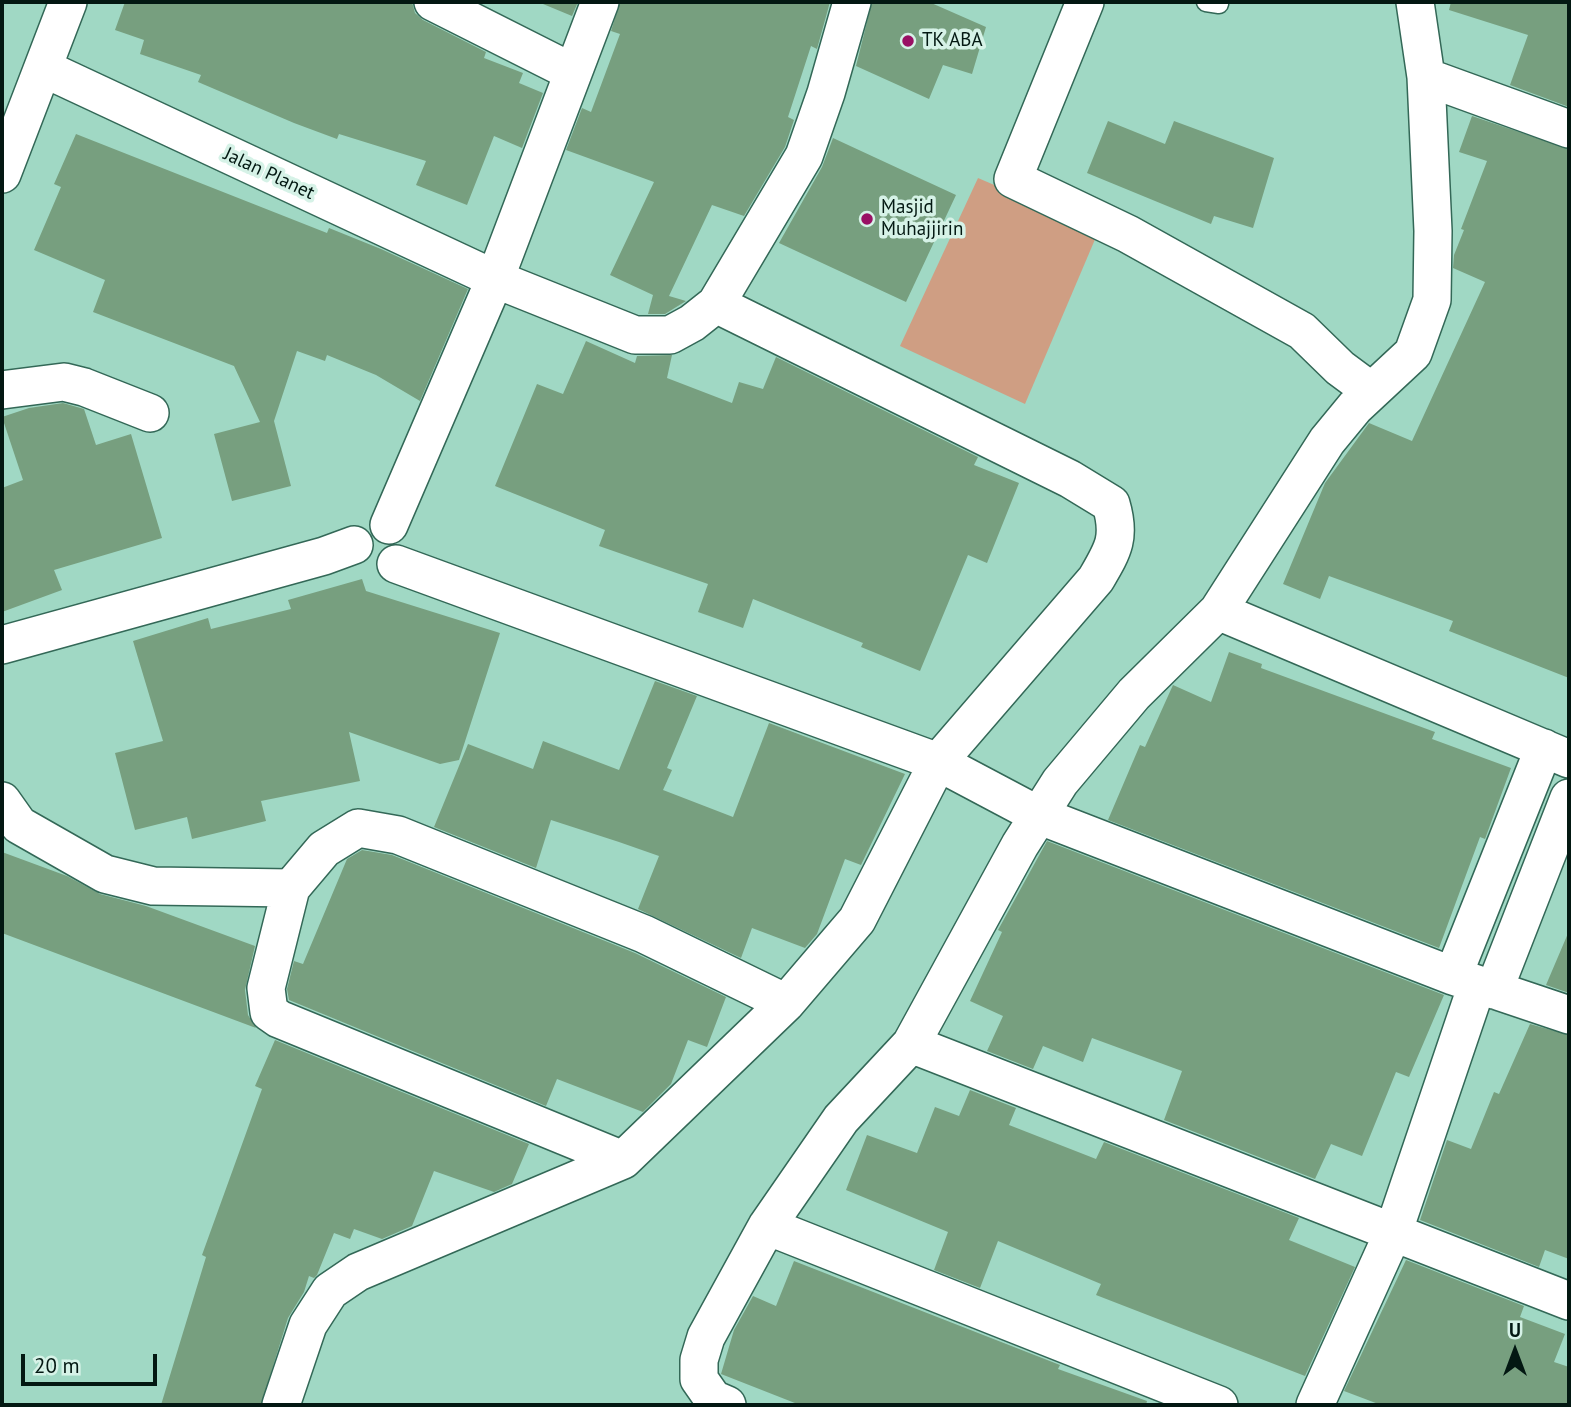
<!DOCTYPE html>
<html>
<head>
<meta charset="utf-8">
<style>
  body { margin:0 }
  #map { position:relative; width:1571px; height:1407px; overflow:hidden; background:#a0d8c4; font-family:"PT Sans",sans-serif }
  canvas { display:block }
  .frame { position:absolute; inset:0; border:4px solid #031812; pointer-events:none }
  .north { position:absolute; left:1480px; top:1316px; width:70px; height:70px; -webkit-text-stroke:5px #d6f2e7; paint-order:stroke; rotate:0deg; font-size:19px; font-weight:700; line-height:28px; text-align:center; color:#031812 }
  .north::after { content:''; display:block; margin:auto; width:24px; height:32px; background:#031812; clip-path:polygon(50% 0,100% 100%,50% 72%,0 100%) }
  .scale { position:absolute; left:21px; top:1354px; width:136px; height:32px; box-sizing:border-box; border:4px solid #031812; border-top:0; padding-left:9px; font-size:21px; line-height:24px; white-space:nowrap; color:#031812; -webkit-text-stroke:5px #d6f2e7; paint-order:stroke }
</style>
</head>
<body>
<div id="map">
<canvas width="1571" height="1407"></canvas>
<div class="frame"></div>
<div class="north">U</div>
<div class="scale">20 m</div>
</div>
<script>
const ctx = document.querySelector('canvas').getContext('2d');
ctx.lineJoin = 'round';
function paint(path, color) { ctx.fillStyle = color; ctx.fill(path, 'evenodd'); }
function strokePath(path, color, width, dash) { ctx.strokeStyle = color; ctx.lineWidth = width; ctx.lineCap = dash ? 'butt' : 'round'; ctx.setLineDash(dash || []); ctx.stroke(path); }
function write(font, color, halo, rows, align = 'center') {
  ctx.font = font + ' "PT Sans",sans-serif'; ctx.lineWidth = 7; ctx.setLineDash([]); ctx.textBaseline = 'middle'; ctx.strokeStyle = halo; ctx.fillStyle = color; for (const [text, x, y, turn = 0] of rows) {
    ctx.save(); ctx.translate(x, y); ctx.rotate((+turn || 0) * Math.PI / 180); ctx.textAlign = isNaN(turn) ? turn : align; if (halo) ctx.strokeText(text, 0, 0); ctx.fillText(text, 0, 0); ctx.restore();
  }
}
paint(new Path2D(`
  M978,178L1099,230L1025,404L900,346Z`), '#cf9e83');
paint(new Path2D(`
  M125,2H412L415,13L423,20L486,52L484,58L523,73L519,83L543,93L522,148L494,136L467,205L416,185L426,161L339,134L337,139L294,123L198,82L201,75L140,54L144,40L115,30Z
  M544,2H578L572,16L543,4Z
  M620,2H830L817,49L811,46L788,117L794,120L785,147L744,216L712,205L669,296L686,301L665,314H648L653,295L610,275L654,182L566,150L582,108L591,112L620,34L611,31Z
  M872,2H929L986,27L972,74L943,65L929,99L856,66Z
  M1451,2H1569V107L1510,85L1528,35L1449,10Z
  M1472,116L1569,149V678L1449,631L1453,621L1329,576L1320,599L1283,584L1325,483L1369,423L1412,441L1485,282L1453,268L1454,255L1464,230L1461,229L1487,161L1459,152Z
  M1108,121L1165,144L1174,121L1274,158L1253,228L1214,216L1211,224L1087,173Z
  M76,134L327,233L329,228L381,249L468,289L420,401L376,375L327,355L325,361L297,351L274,421L291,486L232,501L214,434L260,422L234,366L93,312L105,280L34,250L61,187L54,184Z
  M833,138L956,195L906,302L779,243L822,167Z
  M586,341L635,363L637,356L672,355L667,378L732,403L739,382L763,389L776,357L978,457L974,465L1019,483L987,563L968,555L920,671L861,647L863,643L753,599L743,628L698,612L708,584L599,546L605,530L495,486L537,384L563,394Z
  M63,403L84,409L96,445L131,434L162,538L54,570L62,590L2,612V488L23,480L2,417L29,408Z
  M362,579L366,591L500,633L459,760L440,764L349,732L360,781L261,801L266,821L192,839L187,817L135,830L115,753L163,741L133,641L208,618L211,629L291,609L288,600Z
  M1229,652L1262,664L1261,668L1435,732L1432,739L1511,768L1485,839L1480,837L1439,948L1108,820L1140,745L1145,747L1173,685L1211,702Z
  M655,681L697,696L667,768L672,770L663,790L733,817L769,723L905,774L861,865L845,859L817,934L805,948L752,928L741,958L638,909L659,856L619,842L551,820L536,868L434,827L468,744L533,769L543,741L619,770Z
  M1047,841L1444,995L1409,1077L1396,1072L1362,1156L1331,1144L1315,1179L1164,1120L1182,1071L1092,1038L1083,1062L1043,1046L1033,1069L987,1051L1003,1016L970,1001L1002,932L998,930Z
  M362,850L392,855L635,953L726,997L707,1047L688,1040L671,1084L643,1112L557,1079L546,1106L289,1000L287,989L294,961L303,964L347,859Z
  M2,852L67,876L100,894L146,906L255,946L245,990L248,1015L256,1028L2,933Z
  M1569,931V993L1546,985Z
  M1530,1024L1569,1035V1259L1545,1250L1539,1267L1420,1220L1447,1140L1471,1149L1494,1092L1499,1094Z
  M275,1040L529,1144L512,1184L494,1192L434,1171L412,1226L382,1239L354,1229L350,1239L334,1233L317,1275L314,1278L309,1276L304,1292L288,1318L261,1405H161L206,1257L202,1255L262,1089L255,1086Z
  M970,1090L1016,1108L1009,1125L1096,1159L1104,1142L1299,1218L1289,1240L1355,1267L1305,1376L1096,1295L1101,1284L998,1241L980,1288L934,1270L948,1232L846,1190L867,1135L917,1153L935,1107L959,1116Z
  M1406,1260L1524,1306L1520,1317L1565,1334L1554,1362L1569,1367V1405H1381L1344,1391Z
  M794,1261L1060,1365L1058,1369L1147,1401L1146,1405H800L721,1374L734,1330L753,1296L776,1306Z`), '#779f7f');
const service = new Path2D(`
  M1206,2L1219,4`);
const minor = new Path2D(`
  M433,2L572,72
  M1085,2L1013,179L1128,234L1302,331L1340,368L1371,391
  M43,68L495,279L635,335H670L692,323L716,304L804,156L826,93L852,2
  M1426,77L1569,129
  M2,174L68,2
  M2,390L64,382L84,387L150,413
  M389,525L495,279L600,2
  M396,564L938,762L1038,815L1453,976L1569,1015
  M1218,611L1569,759
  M2,645L324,556L354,545
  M2,801L19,825L105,874L153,886L291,888L324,849L358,828L398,835L644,934L786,1003
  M291,888L266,988L269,1012L279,1019L623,1160
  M1453,976L1544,748
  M1494,990L1569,798
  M911,1044L1569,1301
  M767,1226L1219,1405
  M281,1405L308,1325L330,1291L358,1272L623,1160L786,1003L857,920L938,762L1096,579C1113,550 1121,538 1111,504L1070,479L716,304
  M727,1405L713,1399L699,1379V1360L706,1337L767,1226L841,1119L911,1044L1020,845L1060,782L1134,694L1218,611L1327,441L1355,407L1413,353L1432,300L1433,231L1426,77L1415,2
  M1315,1405L1393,1233L1477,985`);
strokePath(service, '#336857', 21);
strokePath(minor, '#336857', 40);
strokePath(service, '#fff', 18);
strokePath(minor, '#fff', 37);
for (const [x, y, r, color] of [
  [908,41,7,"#991064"],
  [867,219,7,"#991064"]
]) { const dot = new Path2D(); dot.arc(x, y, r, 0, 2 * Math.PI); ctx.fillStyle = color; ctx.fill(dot); strokePath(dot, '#d6f2e7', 2.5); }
write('19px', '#031812', '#d6f2e7', [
  ["TK ABA",922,41],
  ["Masjid",881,208],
  ["Muhajjirin",881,230]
], 'left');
write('19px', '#031812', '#d6f2e7', [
  ["Jalan Planet",269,174,25]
]);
</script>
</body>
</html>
